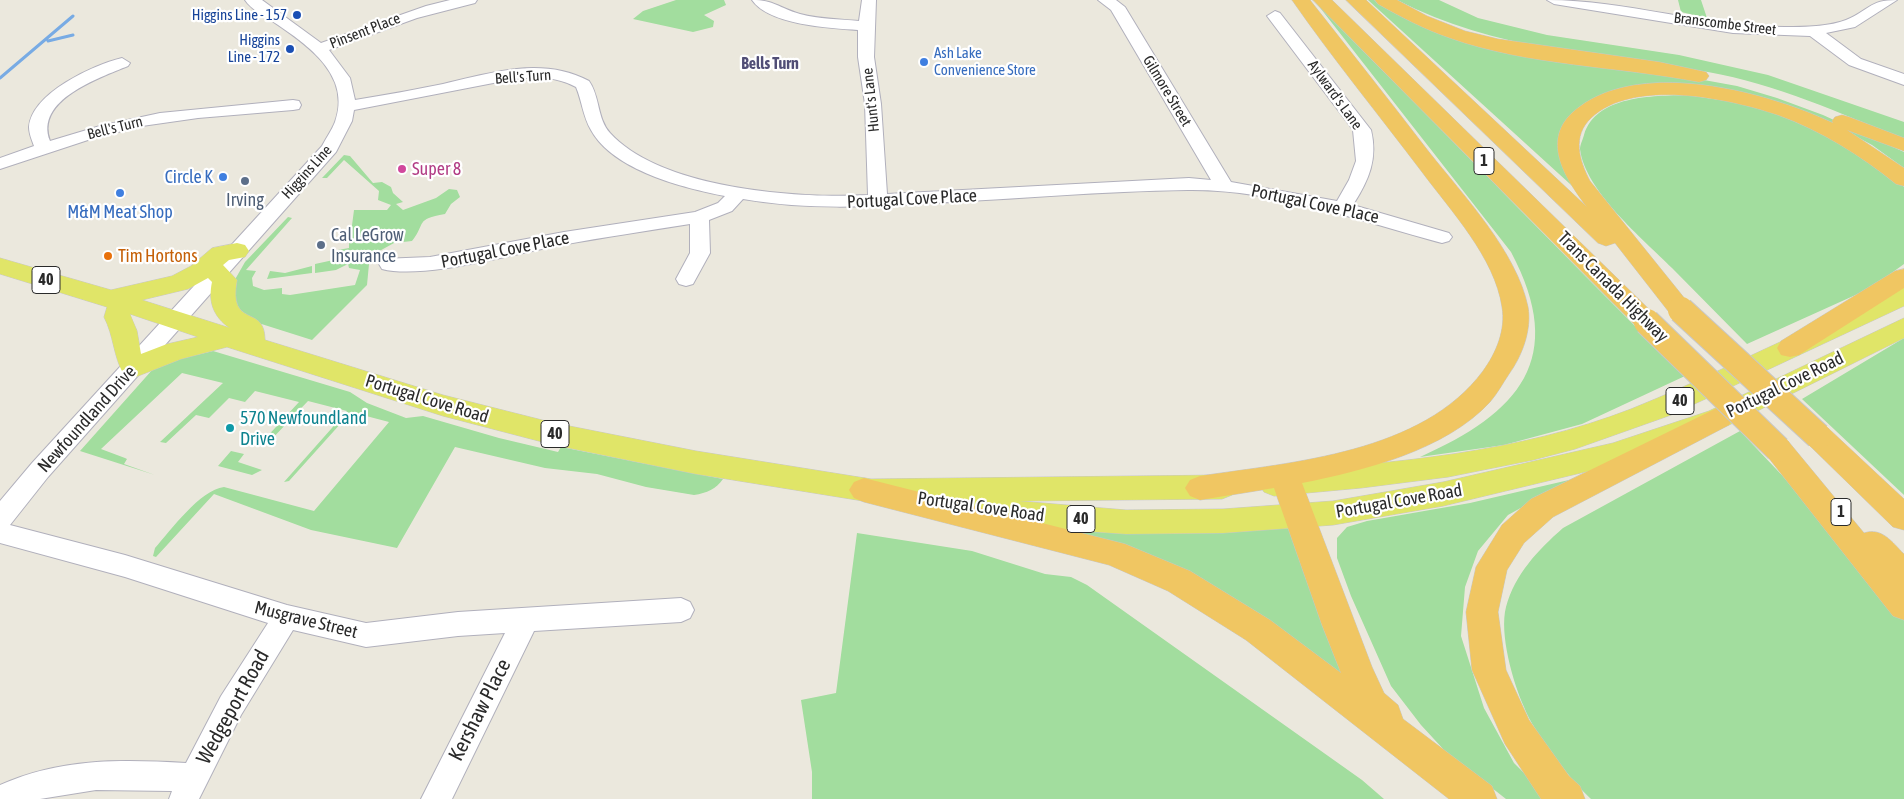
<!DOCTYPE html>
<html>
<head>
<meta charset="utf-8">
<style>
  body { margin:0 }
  canvas { display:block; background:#ebe8dd }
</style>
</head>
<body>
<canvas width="1904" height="799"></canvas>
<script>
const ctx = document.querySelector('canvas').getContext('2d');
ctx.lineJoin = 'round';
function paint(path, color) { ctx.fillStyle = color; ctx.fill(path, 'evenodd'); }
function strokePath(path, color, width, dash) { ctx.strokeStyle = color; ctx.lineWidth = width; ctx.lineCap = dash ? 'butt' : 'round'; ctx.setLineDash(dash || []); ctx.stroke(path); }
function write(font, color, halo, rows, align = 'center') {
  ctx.font = font + ' "Asap Condensed",sans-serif'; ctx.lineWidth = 4.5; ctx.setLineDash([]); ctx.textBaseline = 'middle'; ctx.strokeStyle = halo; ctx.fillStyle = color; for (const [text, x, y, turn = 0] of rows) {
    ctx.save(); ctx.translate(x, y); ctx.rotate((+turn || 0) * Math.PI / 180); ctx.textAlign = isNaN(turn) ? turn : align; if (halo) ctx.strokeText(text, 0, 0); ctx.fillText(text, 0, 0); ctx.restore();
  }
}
paint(new Path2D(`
  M676,0H724L726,5L704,15L714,21L713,27L693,32L633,19L643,11Z
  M1314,0C1438,125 1560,252 1685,376L1582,424L1504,445L1420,457C1519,413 1568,359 1511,252Z
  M1368,0H1375L1450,34L1737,86L1777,98L1823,115L1904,152V168L1872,145L1833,124L1793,108L1648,86L1567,125L1581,194Z
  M1397,0H1439L1478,18L1547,35L1679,55L1768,75L1904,122V140C1841,113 1776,84 1708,72C1600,54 1496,51 1397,0Z
  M1678,0H1701L1707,18L1681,12Z
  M1687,95L1753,105L1816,126L1896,177L1904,187V264L1871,288L1747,344C1722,319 1697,293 1672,268C1643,239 1585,191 1580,149C1580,145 1583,139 1584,135C1596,95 1653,96 1687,95Z
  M344,155L350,156L373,183L382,182L391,187L393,193L403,202L396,204L403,210L436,198L449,189L457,190L460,197L451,204L445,214C414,220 427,222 412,241L394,243L374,254L369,264L367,285L312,340L252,321L245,317L231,298L233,283L245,262L288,217L292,218L246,270L256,271L252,278L253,286L264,290L282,288V294L290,295L355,285L360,270L349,268L348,264L336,270L315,273V264L338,259V250L349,248V239L345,238L338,241V238L351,233L354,210H387L391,205L378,200L379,191L344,160L327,178H322Z
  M312,266V273L267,279L270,271L285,273Z
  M1904,338V495L1802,399Z
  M213,351L350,392L367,403L406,418L423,416L499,438L558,452L561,447L723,479C716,489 707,493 694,495L646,487L597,474L545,468L455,447L397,548L311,530L214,494L156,557L153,556L155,548C171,530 200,490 224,487L314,511L389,422L351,412L289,481L284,482L347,411L308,401L269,442L263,441L299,402L255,391L245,402L229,398L209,418L196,415L166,443L160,442L223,383L182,373L101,449L125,458L127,459L124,464L155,475L80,451L153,369L162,363Z
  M1740,431L1795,489L1904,613V799H1591C1569,778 1535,735 1524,707C1513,682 1499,634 1506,607C1515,574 1538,550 1563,528Z
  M231,451L244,454L238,462L262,470L252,475L218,466Z
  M1599,473L1555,489L1508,515L1478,551L1465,587L1461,636L1484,708L1514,763L1550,799H1506L1445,751L1421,725L1391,686L1351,596L1337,558V538L1347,527L1367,521L1470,503Z
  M1027,522L1296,528L1360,700L1277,632Z
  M857,533L972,551L1045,574L1071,577L1087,585L1362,780L1384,799H812V772L801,700L836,693Z`), '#a2dd9e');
strokePath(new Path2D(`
  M48,41L73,35
  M0,78L73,16`), '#78abe4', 3);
const minor = new Path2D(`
  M245,0H262L321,43L426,6L450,0H477L475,3L417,18L329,50L350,78L355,100C385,95 414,90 443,84C491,73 542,56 589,81C600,96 597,119 610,133C661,189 798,199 868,195L865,104L858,57V30C830,28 769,25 752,0C774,0 779,8 800,14C819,19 839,19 859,21L862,0H876L874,57L881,104L887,194L1189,178L1211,180L1111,10L1098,0H1116L1125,7L1231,182L1337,201L1349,180L1356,161L1353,130L1267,16L1275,11L1280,13L1371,130C1378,159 1369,180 1353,205L1449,233L1452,237L1449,241L1442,243C1359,221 1275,189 1188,190C1102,191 1016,199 931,203C868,207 806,210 743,199L732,211L709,220L710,253L693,284L686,286L679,284L676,279L690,253V224C647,231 604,237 562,245C516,253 424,280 382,269L379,264L382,259L430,257L564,232L695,212L718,203L725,196C683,188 613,170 591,130C583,117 582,101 576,87C555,76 537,77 514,79L354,110L352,121L336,152L48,477L10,525L125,555L287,605L366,623L458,612L681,598L690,602L694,610L690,618L681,622L534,631L452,799H421L505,633L458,636L366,647L293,630L241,715L199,799H169L172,791L96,790L40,799H0V785C60,758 121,759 186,763L221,696L268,623L125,577L0,543V501L32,463L322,146C326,138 332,130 335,122C352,76 308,45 275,23C265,16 251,10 245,0Z
  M1547,0C1629,0 1710,29 1793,27C1809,27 1830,26 1846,20C1869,11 1868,0 1897,0L1855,27L1826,33L1861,59L1904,74V85L1849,65L1810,36L1733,33L1554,4Z
  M122,58L130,63L128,66C99,78 34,100 50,141L100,126L160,113L293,100L299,101L301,105L299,109L293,110L198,118L142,126L94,138L0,169V158L34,146C32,140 29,134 29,127C32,93 93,65 122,58Z`);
const major = new Path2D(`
  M237,243L245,245L249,251L245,257L229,260L223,265L237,280C228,330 265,303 265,340L443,395L554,423L696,451L871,479L1222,475L1232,479L1237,487L1232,495L1222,499L1019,501L1126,510L1223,509L1333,501L1443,482L1613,443L1709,411L1904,318V338L1729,425L1614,465L1443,506L1333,525L1223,533L1126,534L1040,528L940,513L929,510L925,501L898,502L888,505L696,474L554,445L443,416L227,347L181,359L133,378L124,375C113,356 114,336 104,317L107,307L0,274V258L111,290L172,276L191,266L212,248ZM208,278L212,282C208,301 213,317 230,328L142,300L188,289ZM130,314L198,337L167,344L141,354L137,331Z
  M1904,287V306L1671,415L1575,449L1533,460L1448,477L1361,488L1274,496L1264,492L1259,484L1264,476L1274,472C1394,463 1518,453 1631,409C1701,381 1768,346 1838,316C1860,306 1881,294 1904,287Z`);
const highway = new Path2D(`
  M1292,0H1310C1350,51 1390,101 1429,152C1463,195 1517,252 1528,307C1532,330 1522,356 1509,374C1503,383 1497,394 1490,402C1446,450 1363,471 1302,483L1372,667L1384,693L1398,705L1403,719L1492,786L1497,799H1449L1246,640L1168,591L1109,565L864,502L854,498L849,490L854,482L864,478L1125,544L1190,571L1270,620L1341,673L1322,625L1274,488L1200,500L1190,496L1185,488L1190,480L1200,476C1294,462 1422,453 1483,371C1496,353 1506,330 1502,307C1495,258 1451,211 1422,172C1379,115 1333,59 1292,0Z
  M1313,0H1332L1656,316L1660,322L1656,328L1647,331L1638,328Z
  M1346,0H1366L1587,207C1567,181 1541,142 1572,113C1634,56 1765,91 1833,123L1832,121L1835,117L1842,115L1849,117L1904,138V151L1847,130L1904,168V186L1896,184C1860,155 1822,131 1778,115C1728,98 1633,78 1591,118C1572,136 1579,160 1590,181L1694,310L1690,316L1681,319L1672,316L1615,243L1606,246L1598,243Z
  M1375,0H1397L1427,16L1465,31L1498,39L1659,62L1706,72L1709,76L1706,80L1699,82C1617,66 1529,66 1450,38C1424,29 1401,17 1378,4Z
  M1904,269V288L1799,355L1790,357L1781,355L1777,348L1781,341L1895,271Z
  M1719,407L1729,411L1733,418L1729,425L1553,517L1524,543L1507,570L1498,612L1506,670L1529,720L1569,776L1580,786L1585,799H1541L1505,744L1472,670L1466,612L1476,567L1502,525L1531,499Z
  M1818,425L1828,428L1904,499V530L1893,527L1808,444L1804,436L1808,428Z
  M1778,438L1788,441L1864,533C1882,527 1892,542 1904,554V620L1893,616L1768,457L1764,449L1768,441Z`);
strokePath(minor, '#b1b0bc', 2);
strokePath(major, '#c8c8c8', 1);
strokePath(highway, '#c8c8c8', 1);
paint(minor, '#fff');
paint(major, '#e0e568');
paint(highway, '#f0c662');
const highwayBridge = new Path2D(`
  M1681,310L1818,436
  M1647,322L1778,449`);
strokePath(highwayBridge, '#c8c8c8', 28, []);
strokePath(highwayBridge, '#f0c662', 26);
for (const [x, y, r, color] of [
  [297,15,5,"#1a4fb4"],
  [290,49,5,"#1a4fb4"],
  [924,62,5,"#3f7fe0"],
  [402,169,5,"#d1479c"],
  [223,177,5,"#3f7fe0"],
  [245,181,5,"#5c6f8a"],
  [120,193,5,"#3f7fe0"],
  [321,245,5,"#5c6f8a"],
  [108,256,5,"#e8710a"],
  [230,428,5,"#0f9aa8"]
]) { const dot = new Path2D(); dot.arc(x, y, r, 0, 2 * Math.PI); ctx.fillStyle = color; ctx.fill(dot); strokePath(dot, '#fff', 2); }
write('15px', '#164399', '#fff', [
  ["Higgins Line - 157",287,15],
  ["Higgins",280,40],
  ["Line - 172",280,57]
], 'right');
write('15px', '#2a2a2a', '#fff', [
  ["Branscombe Street",1725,24,7],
  ["Pinsent Place",365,31,-21],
  ["Bell's Turn",523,77,-4],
  ["Gilmore Street",1167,91,59],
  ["Aylward's Lane",1335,95,54],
  ["Hunt's Lane",871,100,-96],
  ["Bell's Turn",115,128,-14],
  ["Higgins Line",307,172,-48]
]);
write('15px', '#366cbe', '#fff', [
  ["Ash Lake",934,53],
  ["Convenience Store",934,70]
], 'left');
write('bold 16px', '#514e76', '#fff', [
  ["Bells Turn",770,64]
]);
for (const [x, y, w] of [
  [1484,161,20],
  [46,280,28],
  [1680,401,28],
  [555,434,28],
  [1841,512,20],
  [1081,519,28]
]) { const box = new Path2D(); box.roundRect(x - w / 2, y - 13.5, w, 27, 4); ctx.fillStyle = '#fff'; ctx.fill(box); strokePath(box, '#2a2a2a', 1); }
write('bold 16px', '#2a2a2a', null, [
  ["1",1484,161],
  ["40",46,280],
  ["40",1680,401],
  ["40",555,434],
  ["1",1841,512],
  ["40",1081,519]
]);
write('18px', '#b23c85', '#fff', [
  ["Super 8",412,169]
], 'left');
write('18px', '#366cbe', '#fff', [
  ["Circle K",213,177],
  ["M&M Meat Shop",120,212,"center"]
], 'right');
write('18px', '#2a2a2a', '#fff', [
  ["Portugal Cove Place",912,199,-3],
  ["Portugal Cove Place",1315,204,12],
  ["Portugal Cove Place",505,250,-11],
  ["Trans Canada Highway",1613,287,45],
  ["Portugal Cove Road",1785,385,-26],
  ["Portugal Cove Road",427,399,17],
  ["Newfoundland Drive",87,419,-48],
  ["Portugal Cove Road",1399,501,-10],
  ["Portugal Cove Road",981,507,8],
  ["Musgrave Street",306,620,14]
]);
write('18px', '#4e5e75', '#fff', [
  ["Irving",245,200],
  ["Cal LeGrow",331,235,"left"],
  ["Insurance",331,256,"left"]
]);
write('18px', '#c56008', '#fff', [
  ["Tim Hortons",118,256]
], 'left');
write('18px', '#0d838f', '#fff', [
  ["570 Newfoundland",240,418],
  ["Drive",240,439]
], 'left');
write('21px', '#2a2a2a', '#fff', [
  ["Wedgeport Road",233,707,-61],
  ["Kershaw Place",480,710,-63]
]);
</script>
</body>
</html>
